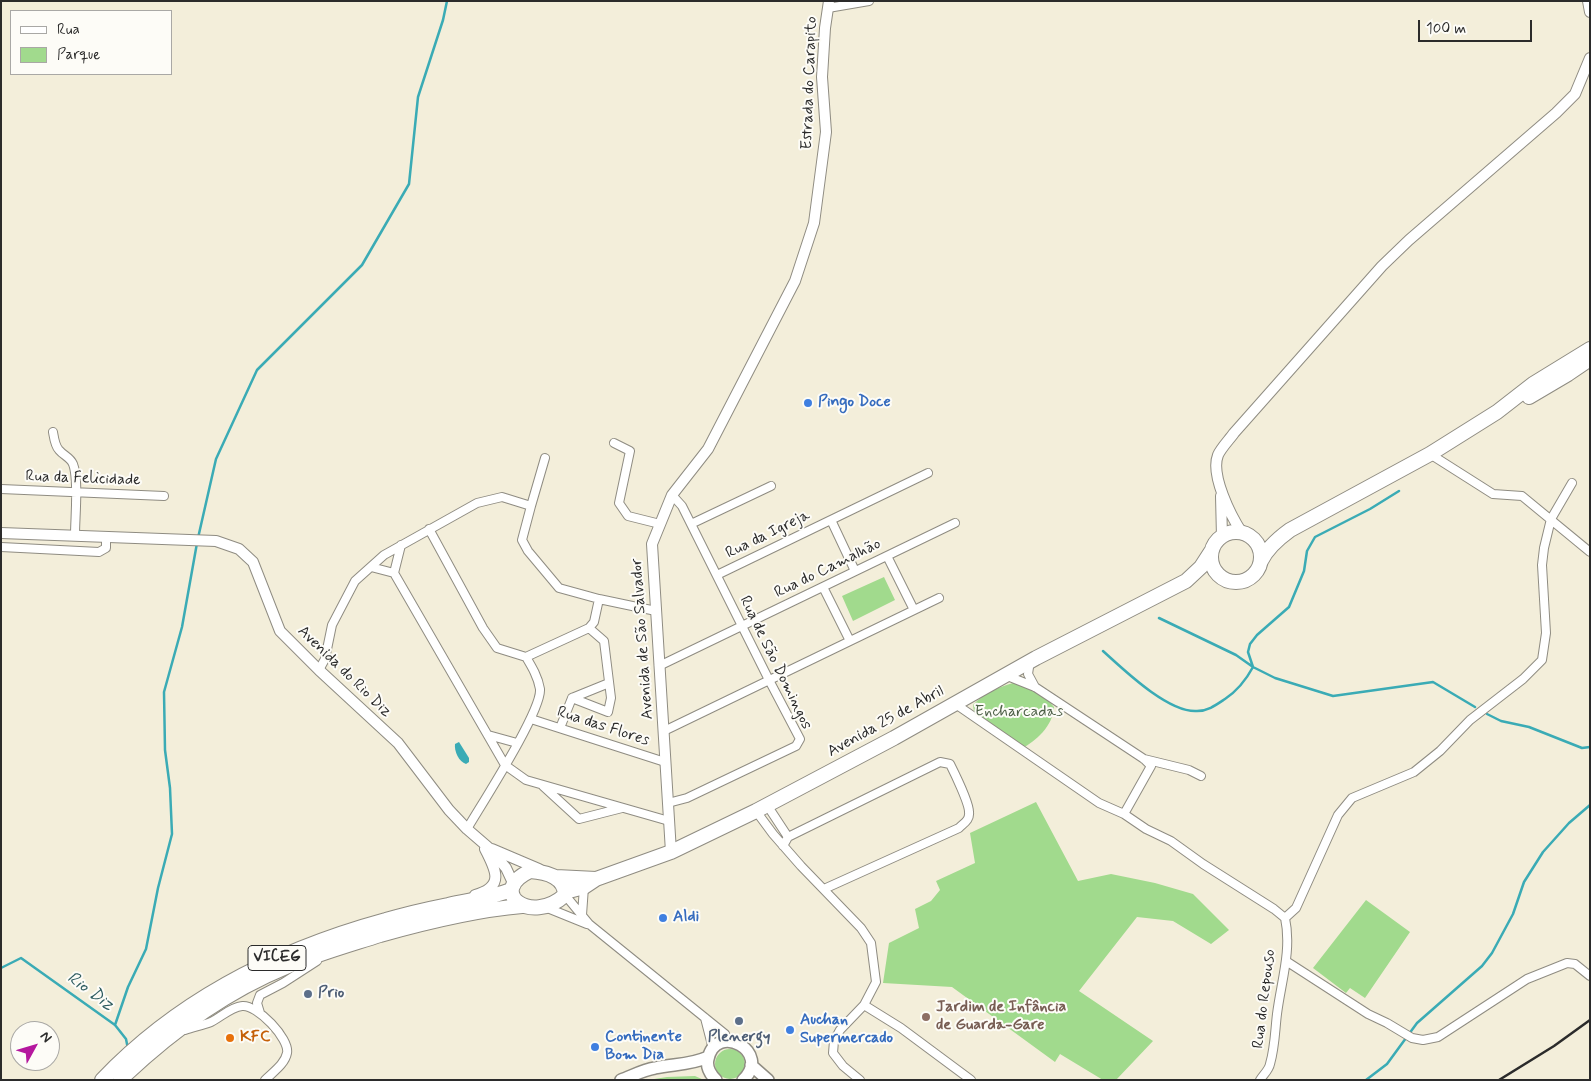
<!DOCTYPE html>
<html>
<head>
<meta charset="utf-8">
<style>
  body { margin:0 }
  #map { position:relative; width:1591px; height:1081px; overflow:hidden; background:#f3eeda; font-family:Mynerve,sans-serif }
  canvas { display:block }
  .frame { position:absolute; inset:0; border:2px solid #2b2b2b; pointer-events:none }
  .legend { position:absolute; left:10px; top:10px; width:162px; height:65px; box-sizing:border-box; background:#fdfcf7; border:1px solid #a9a8a5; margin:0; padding:6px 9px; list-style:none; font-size:15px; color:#2b2b2b }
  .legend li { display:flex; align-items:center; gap:10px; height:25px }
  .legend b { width:25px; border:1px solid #a9a8a5 }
  .north { position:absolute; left:10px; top:1021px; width:50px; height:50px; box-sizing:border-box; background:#fdfcf7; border:1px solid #a9a8a5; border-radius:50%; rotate:51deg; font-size:14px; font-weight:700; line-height:20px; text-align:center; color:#2b2b2b }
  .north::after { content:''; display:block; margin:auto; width:18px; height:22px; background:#b5179e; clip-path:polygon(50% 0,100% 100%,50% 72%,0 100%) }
  .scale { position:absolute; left:1418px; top:20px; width:114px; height:22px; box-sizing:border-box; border:2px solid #2b2b2b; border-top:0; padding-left:6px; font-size:15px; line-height:18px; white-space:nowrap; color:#2b2b2b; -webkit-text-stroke:4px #fdfcf7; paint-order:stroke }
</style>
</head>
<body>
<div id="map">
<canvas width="1591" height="1081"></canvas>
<div class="frame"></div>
<ul class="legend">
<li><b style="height:6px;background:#fff"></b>Rua</li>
<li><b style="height:14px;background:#a1da8d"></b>Parque</li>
</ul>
<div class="north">N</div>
<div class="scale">100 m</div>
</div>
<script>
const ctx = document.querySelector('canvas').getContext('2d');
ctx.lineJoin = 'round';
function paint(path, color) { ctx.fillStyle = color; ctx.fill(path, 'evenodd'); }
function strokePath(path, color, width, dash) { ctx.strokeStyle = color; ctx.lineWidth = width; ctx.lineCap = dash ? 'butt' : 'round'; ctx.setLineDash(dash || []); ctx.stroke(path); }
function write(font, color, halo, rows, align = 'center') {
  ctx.font = font + ' Mynerve,sans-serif'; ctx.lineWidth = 4; ctx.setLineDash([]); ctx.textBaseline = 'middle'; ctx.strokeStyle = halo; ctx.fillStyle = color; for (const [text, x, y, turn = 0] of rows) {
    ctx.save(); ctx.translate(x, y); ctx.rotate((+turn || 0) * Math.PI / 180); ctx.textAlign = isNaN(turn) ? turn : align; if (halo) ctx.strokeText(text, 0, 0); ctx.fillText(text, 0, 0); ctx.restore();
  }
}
paint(new Path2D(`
  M884,577L895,600L853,621L842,596Z
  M1019,681L1040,691L1054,707C1053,726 1036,741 1021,749L975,718L973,705C984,692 1003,686 1019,681Z
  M1036,802L1078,881L1111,874L1155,883L1193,894L1229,930L1211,944L1173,921L1137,917L1079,991L1153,1041L1116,1080H1103L1060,1054L1055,1062L952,987L883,983L889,943L919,928L915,909L931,901L940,890L936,881L975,863L970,833Z
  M1366,900L1410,932L1365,998L1350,988L1346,993L1313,968Z
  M715 1064a15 15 0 1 1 30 0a15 15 0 1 1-30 0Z
  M695,1076L704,1080H648L667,1077Z`), '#a1da8d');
paint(new Path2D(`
  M459,742L469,758V762L466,764C459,762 454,751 455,744Z`), '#3aabb5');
strokePath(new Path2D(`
  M198,538L216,459L257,370L362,265L409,184L418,97L443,20L447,1
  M1159,618L1236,655L1253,667L1275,678L1333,696L1433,682L1475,707
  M1103,651C1123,669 1168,713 1197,711C1208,711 1216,705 1225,699C1237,691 1246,680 1253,667L1248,652L1250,644L1257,635L1289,607L1304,571L1307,551L1315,537L1370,509L1399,491
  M1487,714L1501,721L1529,727L1582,748L1590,747
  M1,968L21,958L115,1025L126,1039L128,1049
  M115,1025L128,987L146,949L158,888L172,834L170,788L165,750L164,692L182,627L197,543
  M1366,1080L1387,1064L1417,1023L1482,966L1492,953L1513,914L1524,882L1543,852L1569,823L1590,805`), '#3aabb5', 2.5);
const street = new Path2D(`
  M828,8L869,1
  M53,432C54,438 55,446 59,450C64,456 70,457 73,464C79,479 75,517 75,535
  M614,443L630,451L619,503L628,516L660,524
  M1430,454L1493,494L1522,496L1590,552
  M1,489L164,496
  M531,506L545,458
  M831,520L855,571
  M691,524L771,486
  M429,529L483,628L497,648L526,657L589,628L594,622L599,599
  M1,547L99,552L106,548V537
  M887,556L914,610
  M371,567L394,573
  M394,573L505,765L526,780L669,821
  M394,573L401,545
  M717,575L928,473
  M823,587L850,641
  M1030,661L1028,674L1035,687
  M659,666L955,523
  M319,670L325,659L332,625L355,581L384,555L477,503L502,497L531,506L522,540L528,551L559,588L599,599L656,611
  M1005,675L1035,687L1144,759L1151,766L1124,814
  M572,698L609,683
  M954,703L1099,803L1124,814L1146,829L1171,841L1203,864L1274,909L1285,918
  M531,719L665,762
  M560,728L572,698L608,712L611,698L604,641L589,628
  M664,731L939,598
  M488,735L517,743
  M1144,759L1189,770L1201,776
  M543,786L579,819L622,808
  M668,803L687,798L796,746L800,739L769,680L682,506L672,495
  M767,805L788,837
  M756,811L773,834L801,866L861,928L871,943L876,982L864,1005L840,1030L834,1041L833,1053L843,1066L860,1080
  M467,829C481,805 542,711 540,689C538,677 532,667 526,657
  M783,846L788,837L940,762L950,764C954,772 969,803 969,812C970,820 964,823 959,828L824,889
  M565,895L589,924L725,1034L728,1041
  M545,907L587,924
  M582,915L584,887
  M1285,918L1296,908L1338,815L1352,798L1414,772L1440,751L1470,720L1523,679L1542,660L1546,633L1542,565L1544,548L1551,519L1572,483
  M1286,961L1368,1014L1387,1023L1412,1038L1423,1040L1438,1037L1527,979L1567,963L1575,964L1590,976
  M864,1005L901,1028L971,1080
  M260,1013L257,1003L260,995L283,983L317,961
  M705,1018L713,1049
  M185,1030C194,1027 203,1025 211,1022C221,1017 231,1007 242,1006C257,1004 290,1039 287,1053C285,1064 273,1072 265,1080
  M1260,1080C1263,1075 1269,1070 1270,1064C1275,1047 1275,1030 1277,1014C1281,982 1292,950 1285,918`);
const secondary = new Path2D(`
  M1588,1L1590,12
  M1221,496L1222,537
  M1,533L216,541L239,549L253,562L280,631L319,670L398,743L449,810L467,829L489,848L506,868L513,883
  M1242,533C1231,516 1210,475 1218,455C1221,448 1229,440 1234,433L1382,266L1409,240L1556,113L1575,94L1590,58
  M492,849L539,869
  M671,852L652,544L672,495L708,449L795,281L814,223L826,132L822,77L825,28L829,1
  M475,895C505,887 496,870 485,849`);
const primary = new Path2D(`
  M751,1065L768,1080
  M621,1080C632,1076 643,1070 655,1068C673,1064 691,1065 708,1057
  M716,1080C710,1074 706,1067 708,1059C716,1021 773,1052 743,1080`);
const highway = new Path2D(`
  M1529,397L1568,374L1590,359
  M1211 557a25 25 0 1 1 50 0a25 25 0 1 1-50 0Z
  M1261,561C1267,548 1279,538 1290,530L1430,454L1497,412L1533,384L1590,349
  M530,871C545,872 565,876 565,895C531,926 486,892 530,871Z
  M556,877L596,879
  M565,892L584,887L596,879L671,852L756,811L894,738L1036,658L1186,581L1201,567L1212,550
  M102,1080C179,999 280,949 386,920C406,914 428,909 448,905C470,900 491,898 511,890
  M120,1080C168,1034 225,992 286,967C317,954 349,945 380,935C426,922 474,910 522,906`);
strokePath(street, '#8f8c82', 10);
strokePath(secondary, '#8f8c82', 12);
strokePath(primary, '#8f8c82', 14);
strokePath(highway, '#8f8c82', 16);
strokePath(street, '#fff', 8);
strokePath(secondary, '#fff', 10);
strokePath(primary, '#fff', 11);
strokePath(highway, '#fff', 14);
strokePath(new Path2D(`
  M1499,1080L1554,1046L1590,1020`), '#2b2b2b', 2.5);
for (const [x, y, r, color] of [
  [808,403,5,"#3f7fe0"],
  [663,918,5,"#3f7fe0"],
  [308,994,5,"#5c6f8a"],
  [926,1017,5,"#8d6e63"],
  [739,1021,5,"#5c6f8a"],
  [790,1030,5,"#3f7fe0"],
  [230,1038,5,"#e8710a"],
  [595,1047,5,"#3f7fe0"]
]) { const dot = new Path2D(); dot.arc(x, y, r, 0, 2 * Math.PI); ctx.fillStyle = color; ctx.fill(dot); strokePath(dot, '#fdfcf7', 2); }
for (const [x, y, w] of [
  [277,958,58]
]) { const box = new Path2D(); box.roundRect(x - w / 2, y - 12.5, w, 25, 4); ctx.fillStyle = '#fdfcf7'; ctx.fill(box); strokePath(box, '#2b2b2b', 1); }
write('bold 15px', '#2b2b2b', null, [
  ["VICEG",277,958]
]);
write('16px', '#2b2b2b', '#fdfcf7', [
  ["Estrada do Carapito",810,83,-88],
  ["Rua da Felicidade",83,479,2],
  ["Rua da Igreja",768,535,-26],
  ["Rua do Camalhão",828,569,-26],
  ["Avenida de São Salvador",643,639,-94],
  ["Rua de São Domingos",775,663,64],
  ["Avenida do Rio Diz",344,672,44],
  ["Avenida 25 de Abril",886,722,-29],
  ["Rua das Flores",603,727,18],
  ["Rua do Repouso",1265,999,-83]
]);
write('bold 16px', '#366cbe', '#fdfcf7', [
  ["Pingo Doce",818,403],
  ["Aldi",673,918],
  ["Auchan",800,1021],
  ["Supermercado",800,1039],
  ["Continente",605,1038],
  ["Bom Dia",605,1056]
], 'left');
write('16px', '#4e6048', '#fdfcf7', [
  ["Encharcadas",1019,713]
]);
write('bold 16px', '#4e5e75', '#fdfcf7', [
  ["Prio",318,994],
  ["Plenergy",739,1038,"center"]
], 'left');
write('bold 16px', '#785e54', '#fdfcf7', [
  ["Jardim de Infância",936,1008],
  ["de Guarda-Gare",936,1026]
], 'left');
write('bold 16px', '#c56008', '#fdfcf7', [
  ["KFC",240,1038]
], 'left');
write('italic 18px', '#315e62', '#fdfcf7', [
  ["Rio Diz",90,992,36]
]);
</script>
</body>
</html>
